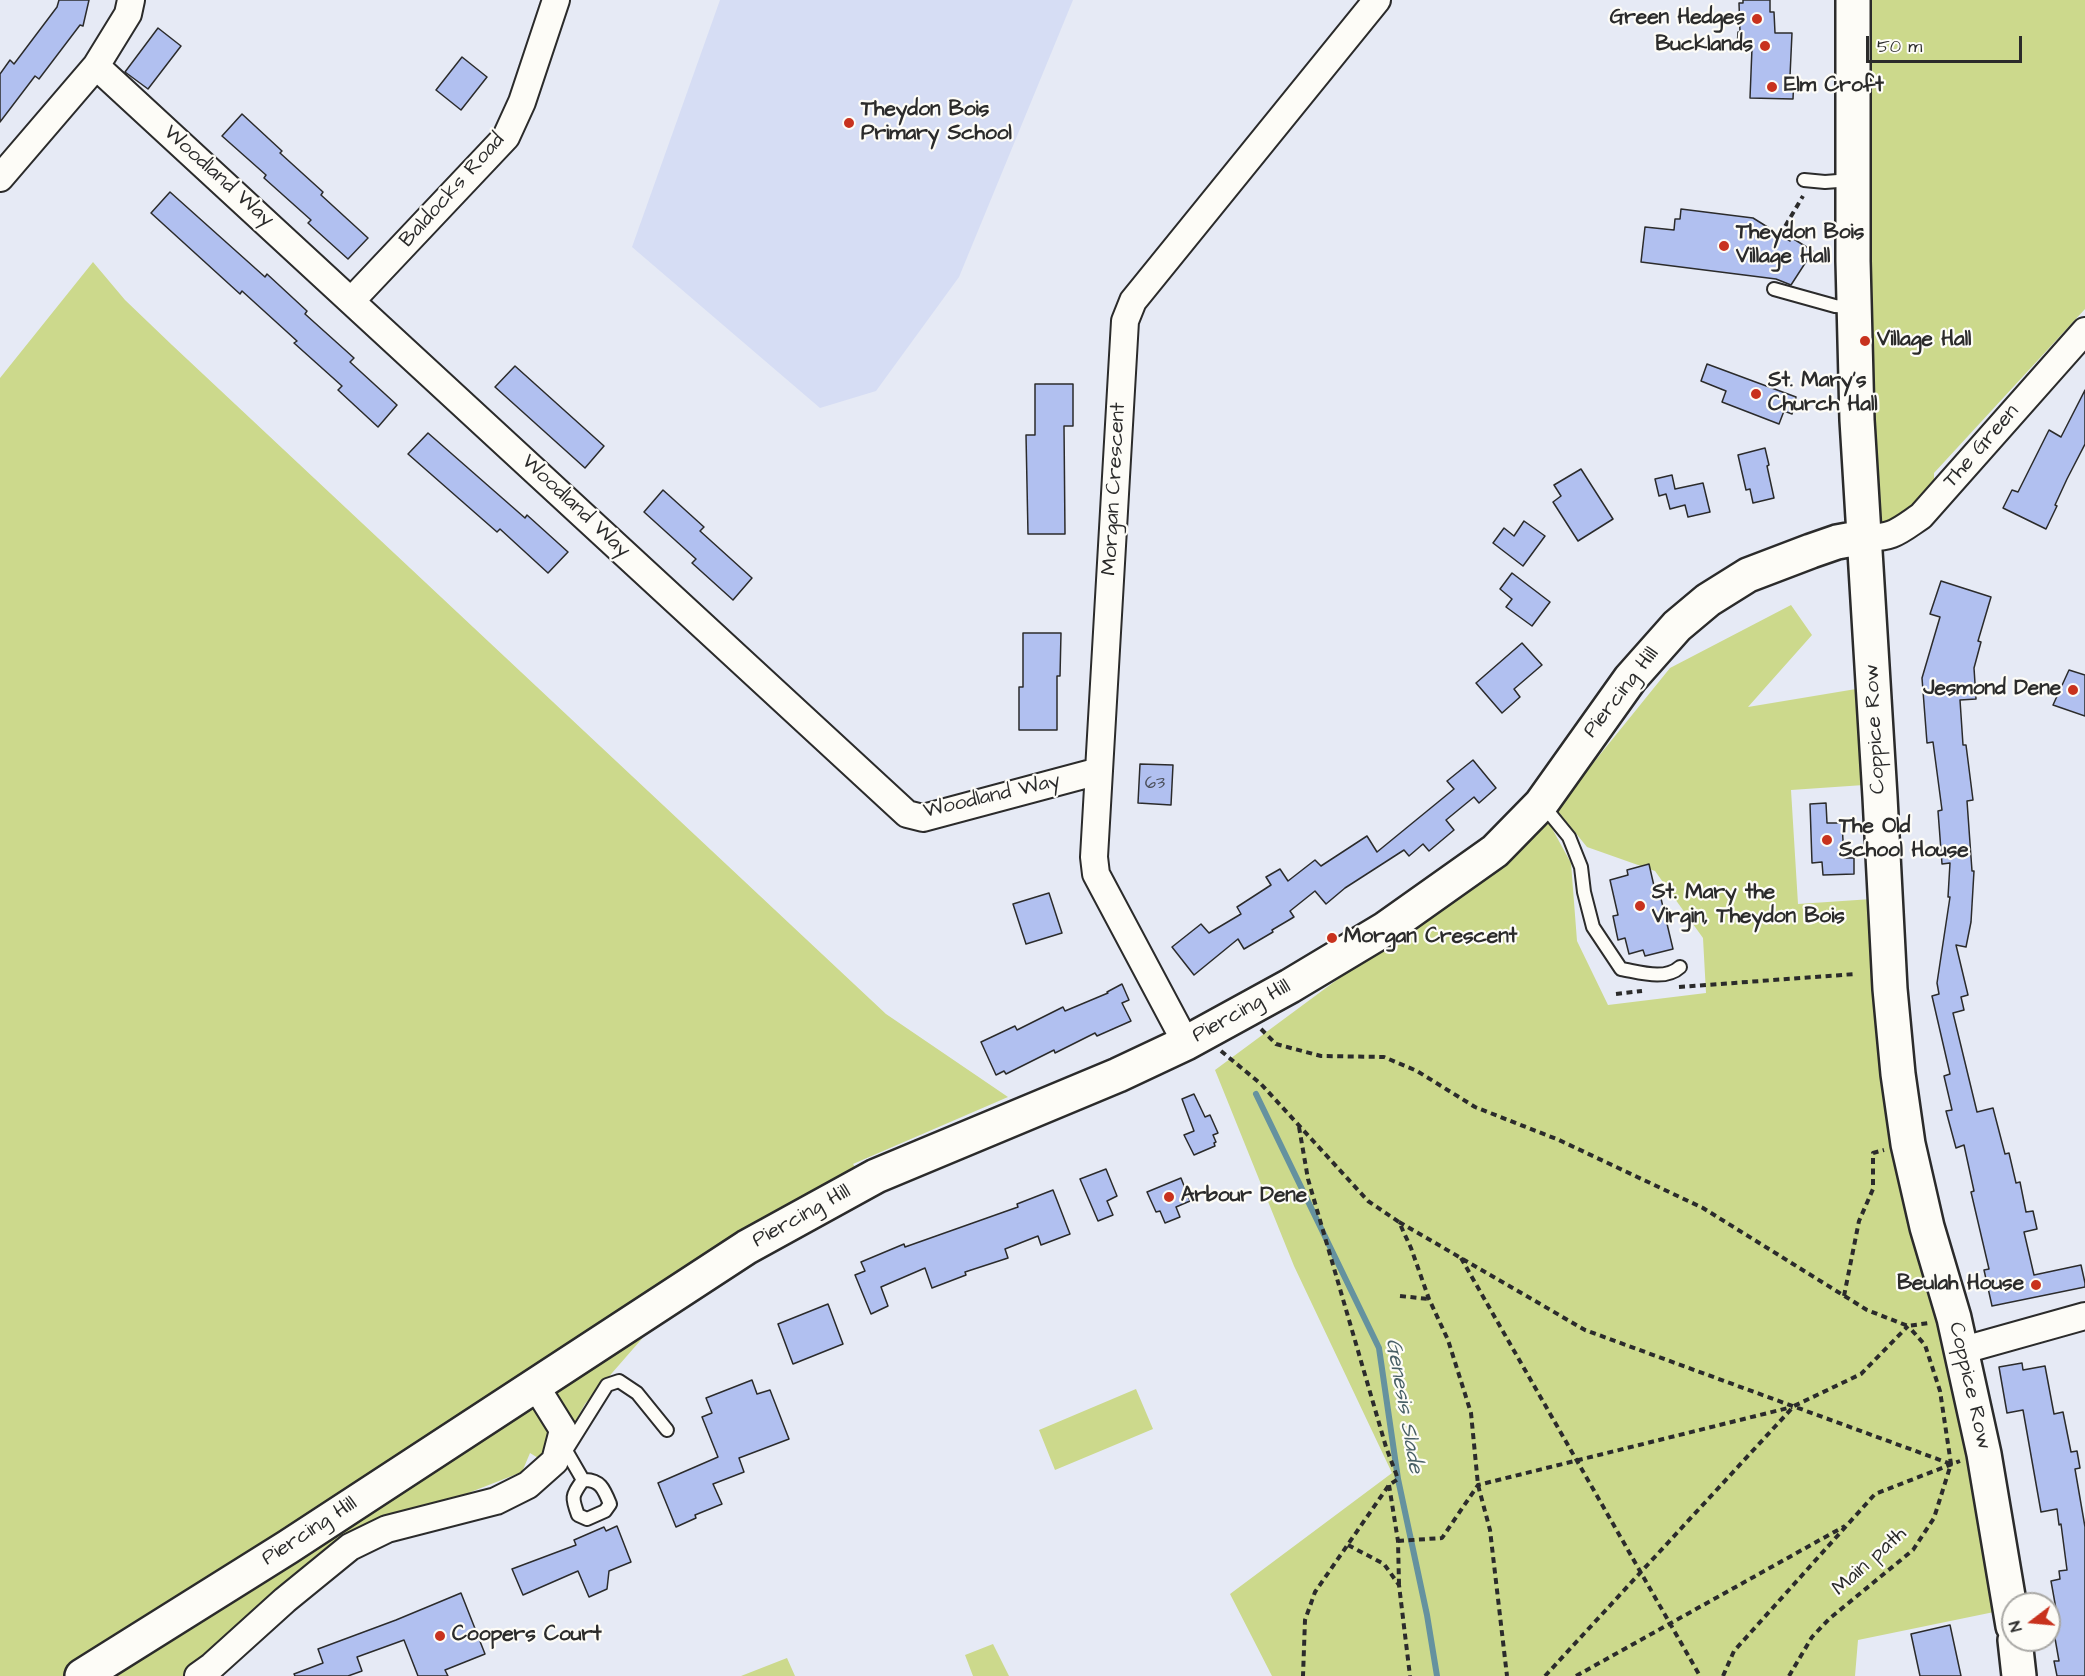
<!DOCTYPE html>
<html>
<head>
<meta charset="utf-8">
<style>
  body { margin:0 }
  #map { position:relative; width:2085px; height:1676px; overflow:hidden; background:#e6eaf5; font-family:"Architects Daughter",sans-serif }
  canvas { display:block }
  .north { position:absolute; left:2001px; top:1592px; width:60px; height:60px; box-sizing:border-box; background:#fdfcf7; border:2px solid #a9a8a5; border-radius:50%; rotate:254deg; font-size:16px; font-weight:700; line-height:24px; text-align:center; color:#2b2b2b }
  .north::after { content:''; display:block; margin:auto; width:21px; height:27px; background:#c8321e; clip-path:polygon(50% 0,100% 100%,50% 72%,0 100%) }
  .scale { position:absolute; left:1866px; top:36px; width:156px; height:27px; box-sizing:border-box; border:3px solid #2b2b2b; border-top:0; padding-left:8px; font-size:18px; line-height:21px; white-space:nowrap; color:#2b2b2b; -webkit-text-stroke:4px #fdfcf7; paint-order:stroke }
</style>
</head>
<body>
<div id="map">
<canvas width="2085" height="1676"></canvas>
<div class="north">N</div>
<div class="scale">50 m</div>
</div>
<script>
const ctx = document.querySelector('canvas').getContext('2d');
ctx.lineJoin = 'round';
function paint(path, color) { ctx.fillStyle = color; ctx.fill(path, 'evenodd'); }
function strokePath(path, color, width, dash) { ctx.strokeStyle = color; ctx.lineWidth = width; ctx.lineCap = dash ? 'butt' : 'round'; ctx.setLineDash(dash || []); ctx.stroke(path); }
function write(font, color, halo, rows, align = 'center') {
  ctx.font = font + ' "Architects Daughter",sans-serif'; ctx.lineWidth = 4.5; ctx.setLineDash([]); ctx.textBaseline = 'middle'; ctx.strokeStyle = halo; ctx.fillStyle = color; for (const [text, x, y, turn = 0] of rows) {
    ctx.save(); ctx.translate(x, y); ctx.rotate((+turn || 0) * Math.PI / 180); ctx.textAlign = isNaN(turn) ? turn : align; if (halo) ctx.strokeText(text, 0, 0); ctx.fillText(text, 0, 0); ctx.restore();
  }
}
paint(new Path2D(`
  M720,0H1073L959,277L876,391L820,408L632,247Z`), '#d6ddf4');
paint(new Path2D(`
  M1864,0H2085V309L1934,473V488L1908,515L1883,524L1876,519L1873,489Z
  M93,262L125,300L172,345L886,1014L1008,1097L853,1164L860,1174L660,1318L585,1404L551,1466L530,1453L522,1472L345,1541L188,1676H0V378Z
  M1791,605L1812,635L1748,707L1856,689L1864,785L1791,790L1798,904L1872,899L1941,1331L1974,1492L1994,1612L1858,1640L1855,1676H1272L1230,1594L1392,1473L1294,1266L1215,1070L1549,823L1571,863L1577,941L1608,1005L1706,993L1703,938L1655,871L1587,847L1556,809L1670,668Z
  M1136,1389L1153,1429L1055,1470L1039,1430Z
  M993,1644L1009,1676H973L965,1655Z
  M787,1658L795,1676H741Z`), '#ccd98c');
strokePath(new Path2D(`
  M1256,1094L1379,1348L1398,1479L1427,1615L1437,1676`), '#65929f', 6);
const building = new Path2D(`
  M59,0H89L83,26L80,25L39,79L35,76L0,122V74L10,60L14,64L57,7Z
  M1743,0H1770V12H1774L1775,33H1792L1790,76H1794L1793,99L1750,98L1752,48H1737L1738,32H1740L1739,3H1743Z
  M158,28L181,46L148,89L125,72Z
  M462,57L487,77L461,110L436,90Z
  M242,114L282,151L280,153L323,192L321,195L368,238L348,259L308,223L311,220L264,178L266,175L222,136Z
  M170,192L265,277L267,274L307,311L305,314L354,358L350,362L397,405L378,427L338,390L342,386L294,343L297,341L242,291L240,294L151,213Z
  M1681,209L1753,218L1790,241L1792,238L1813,251L1791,285L1776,279L1641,262L1645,227L1674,230L1675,219H1680Z
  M1707,364L1796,397L1792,414L1784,411L1779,424L1722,402L1726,391L1701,381Z
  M515,366L604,446L585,468L495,387Z
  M1035,384H1073V426H1064L1065,534H1028L1026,435H1035Z
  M2085,390V444L2067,479L2055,505L2057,506L2046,529L2003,508L2012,490L2018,492L2049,430L2061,437Z
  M428,433L525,518L527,515L568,552L548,573L500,529L497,532L408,454Z
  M1765,448L1769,465L1767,466L1774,498L1753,503L1750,489L1746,490L1738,455Z
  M1581,469L1613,519L1578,541L1553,502L1561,496L1554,485Z
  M1672,475L1675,489L1703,483L1710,512L1688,517L1685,505L1670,509L1666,494L1659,496L1655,479Z
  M663,490L704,527L700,531L752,578L733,600L692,563L696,559L644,512Z
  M1524,521L1545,536L1523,566L1493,543L1504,528L1514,536Z
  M1512,573L1550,602L1532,626L1506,607L1512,599L1500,589Z
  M1941,581L1991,597L1978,641L1981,642L1974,668L1976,699L1960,700L1963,745H1966L1973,800L1967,801L1972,871H1974L1971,922L1966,947L1956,945L1968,995L1961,997L1964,1010L1953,1013L1977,1112L1993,1108L2005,1154L2009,1153L2016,1183L2020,1182L2026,1212L2033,1211L2037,1229L2024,1232L2034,1275L2081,1265L2085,1283V1287L1992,1306L1984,1270L1989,1269L1971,1192L1974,1191L1964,1145L1956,1148L1946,1111L1952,1110L1944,1076L1950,1074L1932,996L1939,994L1937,983L1950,897H1948L1950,863L1942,864L1938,811L1942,810L1933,742L1927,743L1922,678L1940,617L1930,614Z
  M1023,633H1061L1060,676H1057V730H1019V687H1023Z
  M1522,643L1542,665L1514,689L1520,697L1502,713L1476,683Z
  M2069,670L2085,675V716L2053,705Z
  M1473,760L1496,788L1479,803L1474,797L1446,820L1454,830L1429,851L1423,844L1409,856L1404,850L1345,888L1326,904L1315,891L1290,911L1294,917L1272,930L1273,932L1244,949L1238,939L1194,975L1172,947L1201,924L1209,933L1241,914L1237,907L1271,885L1266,877L1280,869L1288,881L1315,860L1321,866L1367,836L1377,852L1454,789L1447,781Z
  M1140,764L1173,765L1171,805L1138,803Z
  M1826,803L1827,823H1842L1844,858H1854V874L1823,875L1822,862L1812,863L1810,804Z
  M1649,864L1654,886H1658L1673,949L1645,956L1643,950L1629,954L1625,938L1618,940L1613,916L1618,915L1610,880L1628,875L1627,870Z
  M1049,893L1062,933L1026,944L1013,904Z
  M1122,984L1129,1000L1122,1003L1131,1021L1097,1036L1095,1033L1055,1053L1054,1050L1006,1074L1004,1071L996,1075L981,1042L1015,1026L1017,1030L1063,1007L1065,1011L1108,993L1107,992Z
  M1194,1094L1205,1117L1210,1115L1218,1133L1213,1135L1216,1142L1214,1143L1215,1146L1194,1155L1184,1135L1194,1131L1182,1099Z
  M1106,1169L1117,1196L1107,1201L1113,1215L1098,1221L1080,1179Z
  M1181,1178L1190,1201L1176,1207L1180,1217L1165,1223L1160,1211L1156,1212L1147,1192Z
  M1053,1190L1070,1234L1041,1245L1038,1236L1005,1249L1008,1258L965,1272L966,1275L932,1288L925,1268L881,1287L888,1306L871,1314L855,1275L865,1271L861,1262L904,1244L905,1247L1018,1207L1017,1204Z
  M828,1304L843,1344L793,1364L778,1324Z
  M2022,1363L2023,1370L2045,1366L2054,1414L2063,1412L2071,1452L2077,1451L2080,1468L2075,1469L2085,1527V1676H2057L2054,1661H2059L2050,1610L2056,1609L2051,1581L2060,1579L2059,1571L2067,1570L2061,1524L2059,1525L2057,1509L2041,1512L2023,1410L2007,1413L1999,1367Z
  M752,1380L757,1394L770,1390L789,1439L739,1458L744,1472L713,1484L722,1504L695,1515L696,1518L676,1527L658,1483L718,1457L702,1417L712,1413L706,1398Z
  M617,1526L631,1562L609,1571L607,1589L589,1597L578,1571L523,1595L512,1569L576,1545L574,1540L604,1527L606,1531Z
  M461,1593L485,1654L445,1670L448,1676H418L404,1640L357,1657L362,1671L348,1676H295L294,1674L323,1663L318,1649L396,1620Z
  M1950,1625L1961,1676H1920L1911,1634Z`);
paint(building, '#b1c0f0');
strokePath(building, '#2b2b2b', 1.5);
const lane = new Path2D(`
  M1804,180L1825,182L1851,180
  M1774,289L1835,306L1853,307
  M1542,804L1569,837L1581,867L1584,892L1593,927L1621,969C1639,972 1665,981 1680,967
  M561,1442L583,1480C600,1479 604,1489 610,1504L605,1511L587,1519L578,1515C571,1496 572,1496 583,1480
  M567,1449L607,1385L619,1381L637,1393L667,1430`);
const street = new Path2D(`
  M96,66L907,814L923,818L1099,771
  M0,178L96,66L128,14L131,0
  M352,300L506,137L522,102L556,0
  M1864,537C1892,539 1899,531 1921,516L2085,331
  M1186,1043L1096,874L1094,857L1125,321L1133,301L1377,0
  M1960,1351L2085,1316
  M198,1676L212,1666L285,1600L350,1547L387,1529L496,1501L528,1485L555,1461L563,1430L535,1385`);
const secondary = new Path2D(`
  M1853,0V261L1857,420L1880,797L1890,989L1898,1074L1908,1144L1927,1227L1954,1318L1984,1454L2013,1626
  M2015,1640L2019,1676
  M82,1676L288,1547L747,1247L876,1176L1118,1075L1186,1043L1290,986L1385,929L1495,851L1541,804L1630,679L1677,626L1708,600L1748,575L1811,551L1837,542L1864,537`);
strokePath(lane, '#2b2b2b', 16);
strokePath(street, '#2b2b2b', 30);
strokePath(secondary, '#2b2b2b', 38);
strokePath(new Path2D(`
  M1780,235L1803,196
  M1679,987L1855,974
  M1616,994L1642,991
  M1261,1029L1276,1044L1321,1056L1384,1057L1417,1071L1475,1107L1559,1140L1703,1208L1867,1310L1908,1326L1929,1323
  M1221,1051L1261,1084L1368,1201L1399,1222L1411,1248L1429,1299L1448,1340L1471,1413L1478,1485L1490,1530L1507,1676
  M1299,1127L1308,1179L1386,1447L1398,1479L1389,1485L1315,1592L1305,1620L1303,1676
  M1399,1222L1585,1330L1951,1464
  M1461,1258L1700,1676
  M1400,1296L1429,1299
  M1844,1296L1859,1221L1873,1189V1153L1884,1150
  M1389,1485L1398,1541L1399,1584
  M1398,1541L1442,1538L1478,1485L1792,1407
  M1348,1545L1384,1564L1399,1585L1410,1676
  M1545,1676L1794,1406L1861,1374L1908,1326
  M1576,1676L1845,1526
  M1723,1676L1734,1651L1875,1494L1960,1461
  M1789,1676L1812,1637L1829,1619L1913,1550L1934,1518L1951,1464L1940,1391L1925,1345L1909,1327`), '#2b2b2b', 4, [6, 4.5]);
strokePath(lane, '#fdfcf7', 12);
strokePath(street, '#fdfcf7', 26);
strokePath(secondary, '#fdfcf7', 33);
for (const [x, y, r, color] of [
  [1757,19,6,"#c8321e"],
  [1765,46,6,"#c8321e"],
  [1772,87,6,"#c8321e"],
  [849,123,6,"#c8321e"],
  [1724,246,6,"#c8321e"],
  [1865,341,6,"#c8321e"],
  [1756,394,6,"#c8321e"],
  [2073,690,6,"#c8321e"],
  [1827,840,6,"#c8321e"],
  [1640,906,6,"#c8321e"],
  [1332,938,6,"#c8321e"],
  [1169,1197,6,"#c8321e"],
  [2036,1285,6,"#c8321e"],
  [440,1636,6,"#c8321e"]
]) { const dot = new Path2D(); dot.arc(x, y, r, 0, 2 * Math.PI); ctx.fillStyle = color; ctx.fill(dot); strokePath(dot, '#fdfcf7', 2); }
write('18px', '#4c505c', null, [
  ["63",1155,784]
]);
write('bold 21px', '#2b2b2b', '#fdfcf7', [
  ["Green Hedges",1745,19,"right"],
  ["Bucklands",1753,46,"right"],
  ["Elm Croft",1784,87],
  ["Theydon Bois",861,111],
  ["Primary School",861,135],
  ["Theydon Bois",1736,234],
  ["Village Hall",1736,258],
  ["Village Hall",1877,341],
  ["St. Mary's",1768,382],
  ["Church Hall",1768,406],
  ["Jesmond Dene",2061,690,"right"],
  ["The Old",1839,828],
  ["School House",1839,852],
  ["St. Mary the",1652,894],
  ["Virgin, Theydon Bois",1652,918],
  ["Morgan Crescent",1344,938],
  ["Arbour Dene",1181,1197],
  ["Beulah House",2024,1285,"right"],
  ["Coopers Court",452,1636]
], 'left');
write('21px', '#2b2b2b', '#fdfcf7', [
  ["Woodland Way",218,177,42],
  ["Baldocks Road",453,191,-48],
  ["The Green",1982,447,-49],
  ["Morgan Crescent",1115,489,-87],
  ["Woodland Way",575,507,43],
  ["Piercing Hill",1622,693,-52],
  ["Coppice Row",1876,729,-93],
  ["Woodland Way",992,797,-13],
  ["Piercing Hill",1242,1012,-29],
  ["Piercing Hill",802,1217,-29],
  ["Coppice Row",1969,1386,77],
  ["Piercing Hill",310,1532,-33],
  ["Main path",1870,1562,-42]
]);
write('italic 22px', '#485f65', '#fdfcf7', [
  ["Genesis Slade",1403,1406,80]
]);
</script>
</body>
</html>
